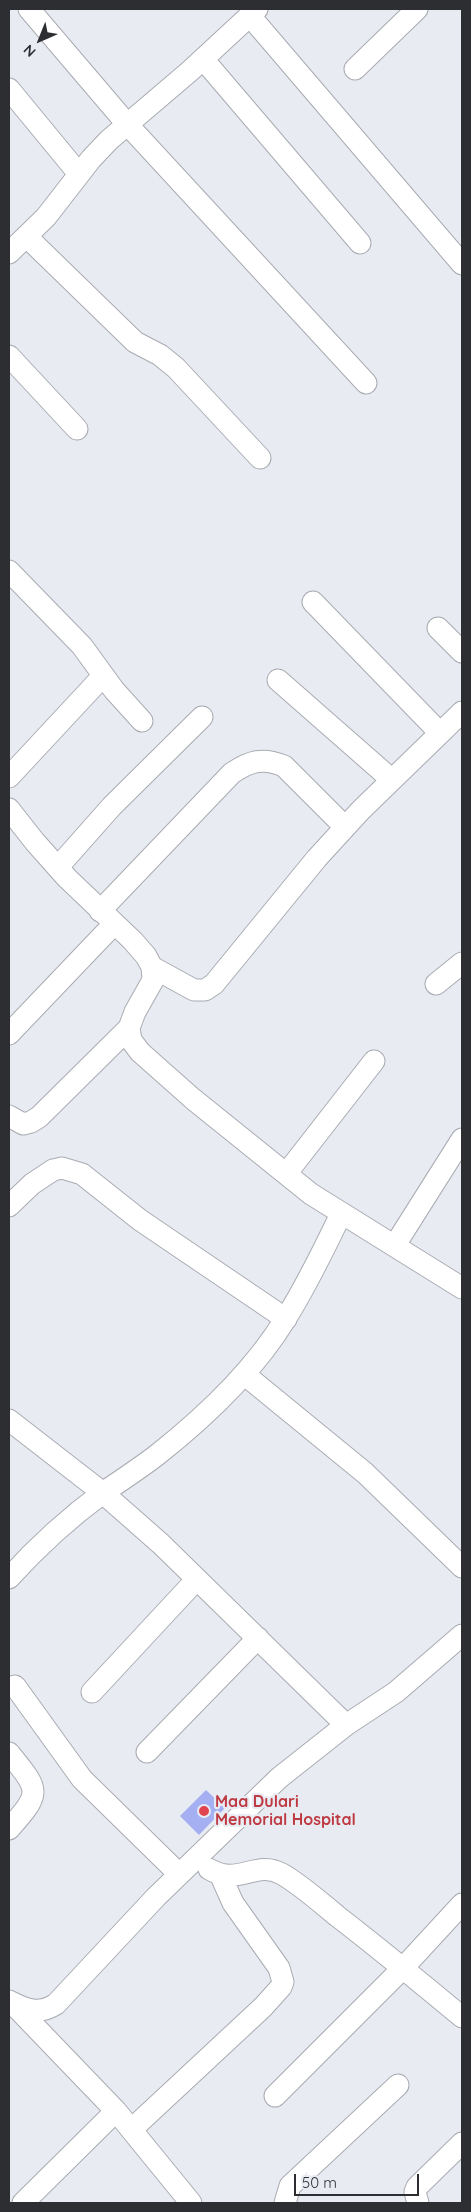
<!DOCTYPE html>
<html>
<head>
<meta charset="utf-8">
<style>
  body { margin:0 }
  #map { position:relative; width:471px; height:2212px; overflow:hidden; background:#e9ebf3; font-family:Quicksand,sans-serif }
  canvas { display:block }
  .frame { position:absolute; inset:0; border:10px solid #2d2e31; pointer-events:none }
  .north { position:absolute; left:15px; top:15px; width:50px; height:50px; -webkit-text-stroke:4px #e9ebf3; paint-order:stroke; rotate:224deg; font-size:14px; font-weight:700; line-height:20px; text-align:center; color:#2d2e31 }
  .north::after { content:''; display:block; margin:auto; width:18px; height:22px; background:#2d2e31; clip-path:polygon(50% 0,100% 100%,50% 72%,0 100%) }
  .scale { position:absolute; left:294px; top:2174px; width:125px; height:22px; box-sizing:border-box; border:2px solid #2d2e31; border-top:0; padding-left:6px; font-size:15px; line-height:18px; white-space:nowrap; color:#2d2e31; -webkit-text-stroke:4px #e9ebf3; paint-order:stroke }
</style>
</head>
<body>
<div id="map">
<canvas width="471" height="2212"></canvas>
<div class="frame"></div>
<div class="north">N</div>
<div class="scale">50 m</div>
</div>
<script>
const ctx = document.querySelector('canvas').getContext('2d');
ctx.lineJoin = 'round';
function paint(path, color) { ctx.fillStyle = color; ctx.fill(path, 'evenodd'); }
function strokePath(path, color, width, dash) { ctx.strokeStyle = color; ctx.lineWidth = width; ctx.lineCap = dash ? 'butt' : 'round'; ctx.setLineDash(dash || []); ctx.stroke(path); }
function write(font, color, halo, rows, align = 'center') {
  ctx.font = font + ' Quicksand,sans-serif'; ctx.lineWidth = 4.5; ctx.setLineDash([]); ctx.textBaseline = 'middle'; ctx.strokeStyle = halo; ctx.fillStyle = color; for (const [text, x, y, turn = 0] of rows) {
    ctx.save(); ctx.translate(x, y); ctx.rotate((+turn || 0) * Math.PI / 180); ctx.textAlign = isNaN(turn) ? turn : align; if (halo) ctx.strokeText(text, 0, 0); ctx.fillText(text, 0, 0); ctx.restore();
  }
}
paint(new Path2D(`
  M206,1790L225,1808L199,1835L180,1816Z`), '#a4b0f2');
const minor = new Path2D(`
  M29,9L127,124L366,383
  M250,16L462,264
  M203,59L360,243
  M355,69L417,9
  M9,89L79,174
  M27,237L135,342L160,355L176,368L260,458
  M9,253L46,217L91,159L109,140L190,71L257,9
  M9,356L77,429
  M9,571L82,646L114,690L142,721
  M313,602L440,733
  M438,628L462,652
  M278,680L392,780
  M9,777L103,676
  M9,809L35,842L67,878L133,941L146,956L152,967L153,980L135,1012L129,1028L131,1040L140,1052L193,1099L311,1194L462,1288
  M58,867L112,806L202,717
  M100,911L232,773C250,761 263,757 284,766L345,827
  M152,967L194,990H205L214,984L317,858L361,810L462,712
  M436,984L462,963
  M9,1034L114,924
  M9,1116L23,1124L31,1122L39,1117L129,1028
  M286,1174L374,1061
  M9,1206L32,1184L53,1170L62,1168L82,1174L140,1220L286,1319
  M395,1245L462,1139
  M244,1374L365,1473L462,1567
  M9,1420L103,1493L161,1544L346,1725
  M9,1578C37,1547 70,1517 104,1492C122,1480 140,1468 157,1455C205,1417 254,1371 286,1318C307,1285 324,1249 341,1214
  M15,1686L82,1779L179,1874
  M92,1692L197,1579
  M147,1752L258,1638
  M9,1753C40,1791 42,1792 9,1829
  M209,1869C239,1887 255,1859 282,1874C301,1885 320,1902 337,1916C380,1949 421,1983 462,2017
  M9,2001C26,2010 39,2015 56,2004L156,1897L279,1778L346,1725L396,1692L462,1635
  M16,2007L116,2111L191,2203
  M275,2096L403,1968L462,1904
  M132,2129L263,2007L281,1987L283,1982L279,1968L233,1903L220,1874
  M23,2203L116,2111
  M285,2203L290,2186L398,2085
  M418,2203L415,2192L417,2187L462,2143`);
strokePath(minor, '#a9abb2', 23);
strokePath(minor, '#fff', 21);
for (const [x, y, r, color] of [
  [204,1811,6,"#e0444e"]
]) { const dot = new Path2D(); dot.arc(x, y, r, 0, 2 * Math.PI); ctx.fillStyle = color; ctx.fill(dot); strokePath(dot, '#e9ebf3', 2); }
write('bold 16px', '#be3a42', '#e9ebf3', [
  ["Maa Dulari",215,1802],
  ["Memorial Hospital",215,1820]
], 'left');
</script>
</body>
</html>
